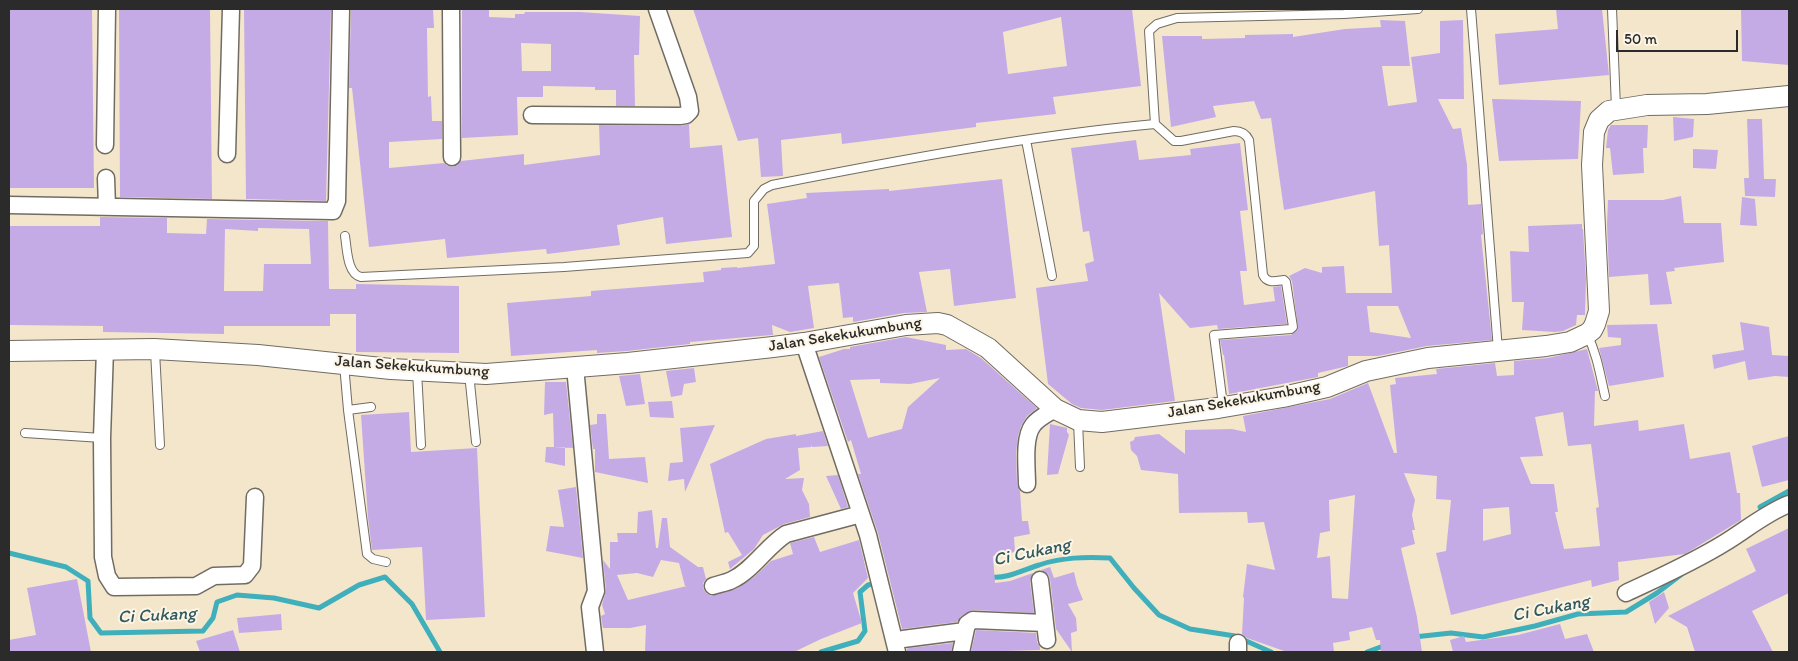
<!DOCTYPE html>
<html>
<head>
<meta charset="utf-8">
<style>
  body { margin:0 }
  #map { position:relative; width:1798px; height:661px; overflow:hidden; background:#f4e6cb; font-family:Itim,sans-serif }
  canvas { display:block }
  .frame { position:absolute; inset:0; border:10px solid #2b2b2b; pointer-events:none }
  .scale { position:absolute; left:1616px; top:30px; width:122px; height:22px; box-sizing:border-box; border:2px solid #2b2b2b; border-top:0; padding-left:6px; font-size:15px; line-height:18px; white-space:nowrap; color:#2b2b2b; -webkit-text-stroke:4px #fcf5e5; paint-order:stroke }
</style>
</head>
<body>
<div id="map">
<canvas width="1798" height="661"></canvas>
<div class="frame"></div>
<div class="scale">50 m</div>
</div>
<script>
const ctx = document.querySelector('canvas').getContext('2d');
ctx.lineJoin = 'round';
function strokePath(path, color, width, dash) { ctx.strokeStyle = color; ctx.lineWidth = width; ctx.lineCap = dash ? 'butt' : 'round'; ctx.setLineDash(dash || []); ctx.stroke(path); }
function paint(path, color) { ctx.fillStyle = color; ctx.fill(path, 'evenodd'); }
function write(font, color, halo, rows, align = 'center') {
  ctx.font = font + ' Itim,sans-serif'; ctx.lineWidth = 4; ctx.setLineDash([]); ctx.textBaseline = 'middle'; ctx.strokeStyle = halo; ctx.fillStyle = color; for (const [text, x, y, turn = 0] of rows) {
    ctx.save(); ctx.translate(x, y); ctx.rotate((+turn || 0) * Math.PI / 180); ctx.textAlign = isNaN(turn) ? turn : align; if (halo) ctx.strokeText(text, 0, 0); ctx.fillText(text, 0, 0); ctx.restore();
  }
}
strokePath(new Path2D(`
  M1760,507L1789,491
  M9,553L66,567L88,581L90,618L101,633L203,631L213,618L217,602L237,595L274,598L319,608L359,585L385,577L412,604L440,652
  M990,577C1007,579 1023,570 1039,565C1062,557 1086,557 1110,558L1134,588L1159,615L1190,629L1235,636L1271,652
  M1414,637L1451,633L1483,637L1535,626L1578,614L1626,612L1657,593L1682,574
  M821,652L858,641L865,631L860,592L868,585L877,583
  M1367,652L1386,645`), '#40afbc', 5);
paint(new Path2D(`
  M9,9H92L94,188H9Z
  M119,9H210L212,199L120,197Z
  M244,9H331L326,201L246,199Z
  M351,9H433L434,28H427L428,97L431,96L432,121H442V139L389,142V168L444,163L448,166L453,167L457,165L461,161L524,154V165L600,155L599,125L680,126L689,124L690,148L722,145L732,237L666,244L663,217L617,225L620,245L547,254L546,249L447,258L445,239L369,247L352,88H349Z
  M462,9H489V17L515,18V14H524L525,12H580L640,16L639,55H634L635,106H616V90H595V87L543,86V97H517L518,135L462,138ZM521,43L551,44V71H522Z
  M693,9H1132L1141,86L1053,97L1056,114L976,123V127L842,144L841,133L781,140L783,176L761,177L758,138L738,141ZM1061,17L1067,66L1008,74L1003,32Z
  M1556,9H1602L1609,75L1499,85L1495,34L1558,29Z
  M1741,9H1789V65L1742,61Z
  M1380,20L1405,21L1410,66H1382L1388,106L1417,102L1411,57L1440,53V21L1463,20L1464,99H1438L1453,129L1461,128L1467,165L1468,205L1481,204L1483,234L1481,235L1492,340L1427,346L1378,356H1348V366L1318,373V377L1229,394L1224,355H1223L1220,340L1291,335L1298,329L1292,281L1289,276L1305,268L1322,273V267L1344,266L1346,293H1392L1389,245L1379,246L1375,191L1284,210L1271,118L1261,119L1254,101L1213,106L1216,117L1171,127L1162,36H1202V39L1245,38V35L1293,34V37L1345,29L1381,27ZM1367,306H1398L1411,338L1370,332Z
  M1492,99L1581,101L1578,159L1499,161Z
  M1673,117L1694,119L1693,137L1674,141Z
  M1747,119H1762L1764,179H1776L1775,197L1745,196L1744,178H1749Z
  M1611,125H1648L1647,148H1643L1644,173L1613,175L1610,148H1606L1608,130Z
  M1136,140L1139,160L1191,155L1190,149L1240,143L1248,210L1240,211L1247,271H1240L1244,305L1275,301L1273,287L1281,286L1287,324L1218,329L1217,325L1190,328L1159,293L1175,401L1102,410L1081,408L1072,404L1048,384L1036,288L1088,281L1085,264L1094,261L1089,231L1083,232L1071,148Z
  M1693,149L1718,150L1716,169L1693,168Z
  M1002,179L1016,298L954,306L950,269L919,272L927,312L904,313L853,322V317L843,318L839,283L808,286L814,328L790,332L772,325L773,335H772L690,342V344L627,351L597,353V350L511,356L507,303L591,296V291L704,282L703,272L721,270V268L737,267V268L775,264L767,204L807,198L806,193L889,189V191Z
  M1681,196L1684,223H1721L1724,262L1674,268L1675,271L1666,272L1672,304L1650,305L1648,274L1609,277L1607,224L1608,200H1663Z
  M1742,197L1755,199L1757,226L1740,225Z
  M100,217L167,218V233L206,234L207,219L328,221L329,289H356V284L459,286V353L356,352V314H330V326H224V334L103,332V326L9,325V226H100ZM258,228L309,229L311,264H264L263,291H224L225,229L258,231Z
  M1582,224V229H1583L1586,279L1585,315H1577L1576,325L1563,331L1555,332L1522,330L1524,302H1512L1510,251L1529,252L1528,226Z
  M1740,322L1769,327L1772,355L1789,356V377L1775,376L1748,380L1745,361L1714,369L1712,355L1744,350Z
  M1657,324L1664,377L1609,386L1599,348L1621,345V338L1608,337L1607,325Z
  M906,337L946,345V350L966,349L981,358L1037,408L1027,416L1021,426L1018,436L1016,453L1017,484L1020,491L1022,521H1028L1030,534L1014,537L1015,552L993,556L995,583L1010,581L1033,573L1030,581L1034,613L973,610L961,616L957,622L902,629L878,533L858,474H861L851,440L848,442L819,357L844,349H850V347ZM940,378L908,407L902,429L868,438L850,380L880,379V383L910,384Z
  M1587,349L1598,391H1595L1594,426L1638,420L1639,431L1684,424L1690,459L1730,452L1737,493H1740L1741,520L1685,554L1618,562L1619,580L1592,587L1591,580L1451,615L1436,553L1446,551L1451,500L1436,499L1437,476L1404,473L1415,500L1412,515L1415,530H1412L1415,544L1401,548L1417,617L1422,652H1381L1380,640H1376L1372,627L1349,632L1350,640L1333,643L1334,652H1287L1247,638L1242,634L1244,598L1243,597L1247,564L1275,570L1264,522L1248,523L1247,512L1179,513L1178,474L1141,470L1137,456L1131,450L1130,442L1134,440L1135,437L1159,434L1185,454V430L1232,429L1246,432L1243,416L1330,399L1368,383L1394,453H1397L1390,385L1396,384L1395,378L1437,374L1436,369L1495,363L1497,376L1514,375V361L1548,358ZM1563,412L1568,446L1591,444L1599,507L1596,508L1600,546L1564,549L1555,512H1558L1554,484H1531L1520,457L1543,456L1535,417ZM1355,495L1348,599L1332,598L1330,556L1317,558L1320,533L1330,531L1329,500ZM1509,507L1511,534L1483,541V509Z
  M694,368L696,382L684,384L682,395L671,397L666,371Z
  M640,374L645,404L626,406L619,376Z
  M545,382H566L573,448L554,447L553,413L544,415Z
  M672,401L674,418L650,417L648,402Z
  M409,412L411,452L477,448L485,617L426,620L422,547L372,550L368,518L361,415Z
  M597,414H606L609,459L645,457L648,483L595,472V449H593L590,425L597,424Z
  M1050,424L1067,428V432L1069,435L1058,474L1047,475Z
  M715,425L685,492L684,479L668,481L670,463L683,462L680,428Z
  M823,431L828,446L812,447L811,445V447L798,448L800,470L785,479L804,478L802,490L809,504L810,517L784,524L763,535L754,549L730,569L728,562L742,555L728,532L725,533L710,464L766,439L796,434V436Z
  M1789,436V480L1762,487L1752,446Z
  M546,447H565V466L545,462Z
  M838,475L848,507L841,509L826,476Z
  M576,487L583,558L546,551L550,526L564,527L558,490Z
  M652,510L656,548H658L662,518H667L670,547L698,567H703L706,579L703,583V588L706,593L711,596L736,589L753,578L771,561L793,554L790,543L814,537L820,552L859,540L868,578L853,593L862,623L821,639L794,652H645L646,625L630,628H603L601,616L605,614L602,605L606,590L603,560L610,569V542H618L617,533H637L638,512ZM661,560L679,563L685,586H687L628,600L617,575L637,573L653,577Z
  M1789,528V593L1752,611L1773,652H1695L1687,627L1668,616L1756,571L1746,549Z
  M1050,567L1054,578L1074,572L1077,585L1083,600L1068,604L1076,618L1077,631L1071,633L1072,652L1056,629L1050,579L1048,574L1041,570Z
  M77,579L91,652H9V640L36,635L27,588Z
  M1664,592L1669,608L1655,624L1649,602Z
  M281,614L282,630L239,633L237,618Z
  M1560,624L1565,639L1587,634L1594,652H1453L1450,640L1464,636L1466,642L1518,635Z
  M233,630L240,652H200L196,641Z
  M976,630L1036,633L1037,642L1040,647V650L971,652Z
  M953,643L951,652H907V649L909,648Z`), '#c5abe6');
const service = new Path2D(`
  M1471,9L1498,350
  M1612,9L1616,108
  M1155,124L1174,141H1181L1234,131C1241,131 1246,134 1249,140L1263,275C1267,284 1276,281 1284,280L1286,282L1293,327L1291,329L1214,335L1223,405
  M1026,140L1052,276
  M345,236C347,248 347,274 361,277L564,267L748,253L754,246V201L764,189L772,185C899,160 1026,136 1155,124L1149,31L1157,24L1177,18L1344,14L1418,9
  M1587,334C1597,354 1600,374 1605,396
  M155,351L160,445
  M344,364L348,410L367,554L373,559L386,562
  M417,371L421,445
  M469,373L476,442
  M348,410L371,407
  M1078,422L1080,467
  M25,433L102,438`);
const minor = new Path2D(`
  M451,9L452,157
  M532,115L680,116L686,115L690,111L688,97L657,9
  M105,145L107,9
  M227,154L231,9
  M106,178L107,207
  M9,205L333,211L337,201L341,9
  M804,343L868,535L897,652
  M105,349L102,438L103,557L107,576L114,587L196,586L214,576L245,575L252,566L255,497
  M575,367L596,591L590,607L595,652
  M1027,484C1027,468 1023,438 1033,425C1038,418 1047,414 1055,409
  M1040,580L1047,640
  M713,586C719,584 726,583 732,580C753,570 766,547 786,534L861,514
  M1626,593C1660,577 1694,562 1726,542C1747,529 1766,513 1789,504
  M903,639L965,631
  M1238,643V652
  M961,652L967,624L973,620L1045,623`);
const tertiary = new Path2D(`
  M9,351L154,349L258,355L391,369L486,374L628,363L773,347L804,343L906,325L938,323L947,325L988,348L1055,409L1078,420L1102,422L1218,408L1283,397L1327,387L1366,371L1428,358L1546,346L1570,342L1587,334L1592,330L1595,324L1599,311L1592,165L1594,132L1599,120L1609,111L1647,105L1707,104L1789,96`);
strokePath(service, '#716c63', 10);
strokePath(minor, '#716c63', 19);
strokePath(tertiary, '#716c63', 22);
strokePath(service, '#fff', 8);
strokePath(minor, '#fff', 16);
strokePath(tertiary, '#fff', 20);
write('16px', '#2b2b2b', '#fcf5e5', [
  ["Jalan Sekekukumbung",845,335,-9],
  ["Jalan Sekekukumbung",412,367,4],
  ["Jalan Sekekukumbung",1244,400,-10]
]);
write('italic 18px', '#32595e', '#fcf5e5', [
  ["Ci Cukang",1032,553,-12],
  ["Ci Cukang",1551,609,-11],
  ["Ci Cukang",157,616,-3]
]);
</script>
</body>
</html>
